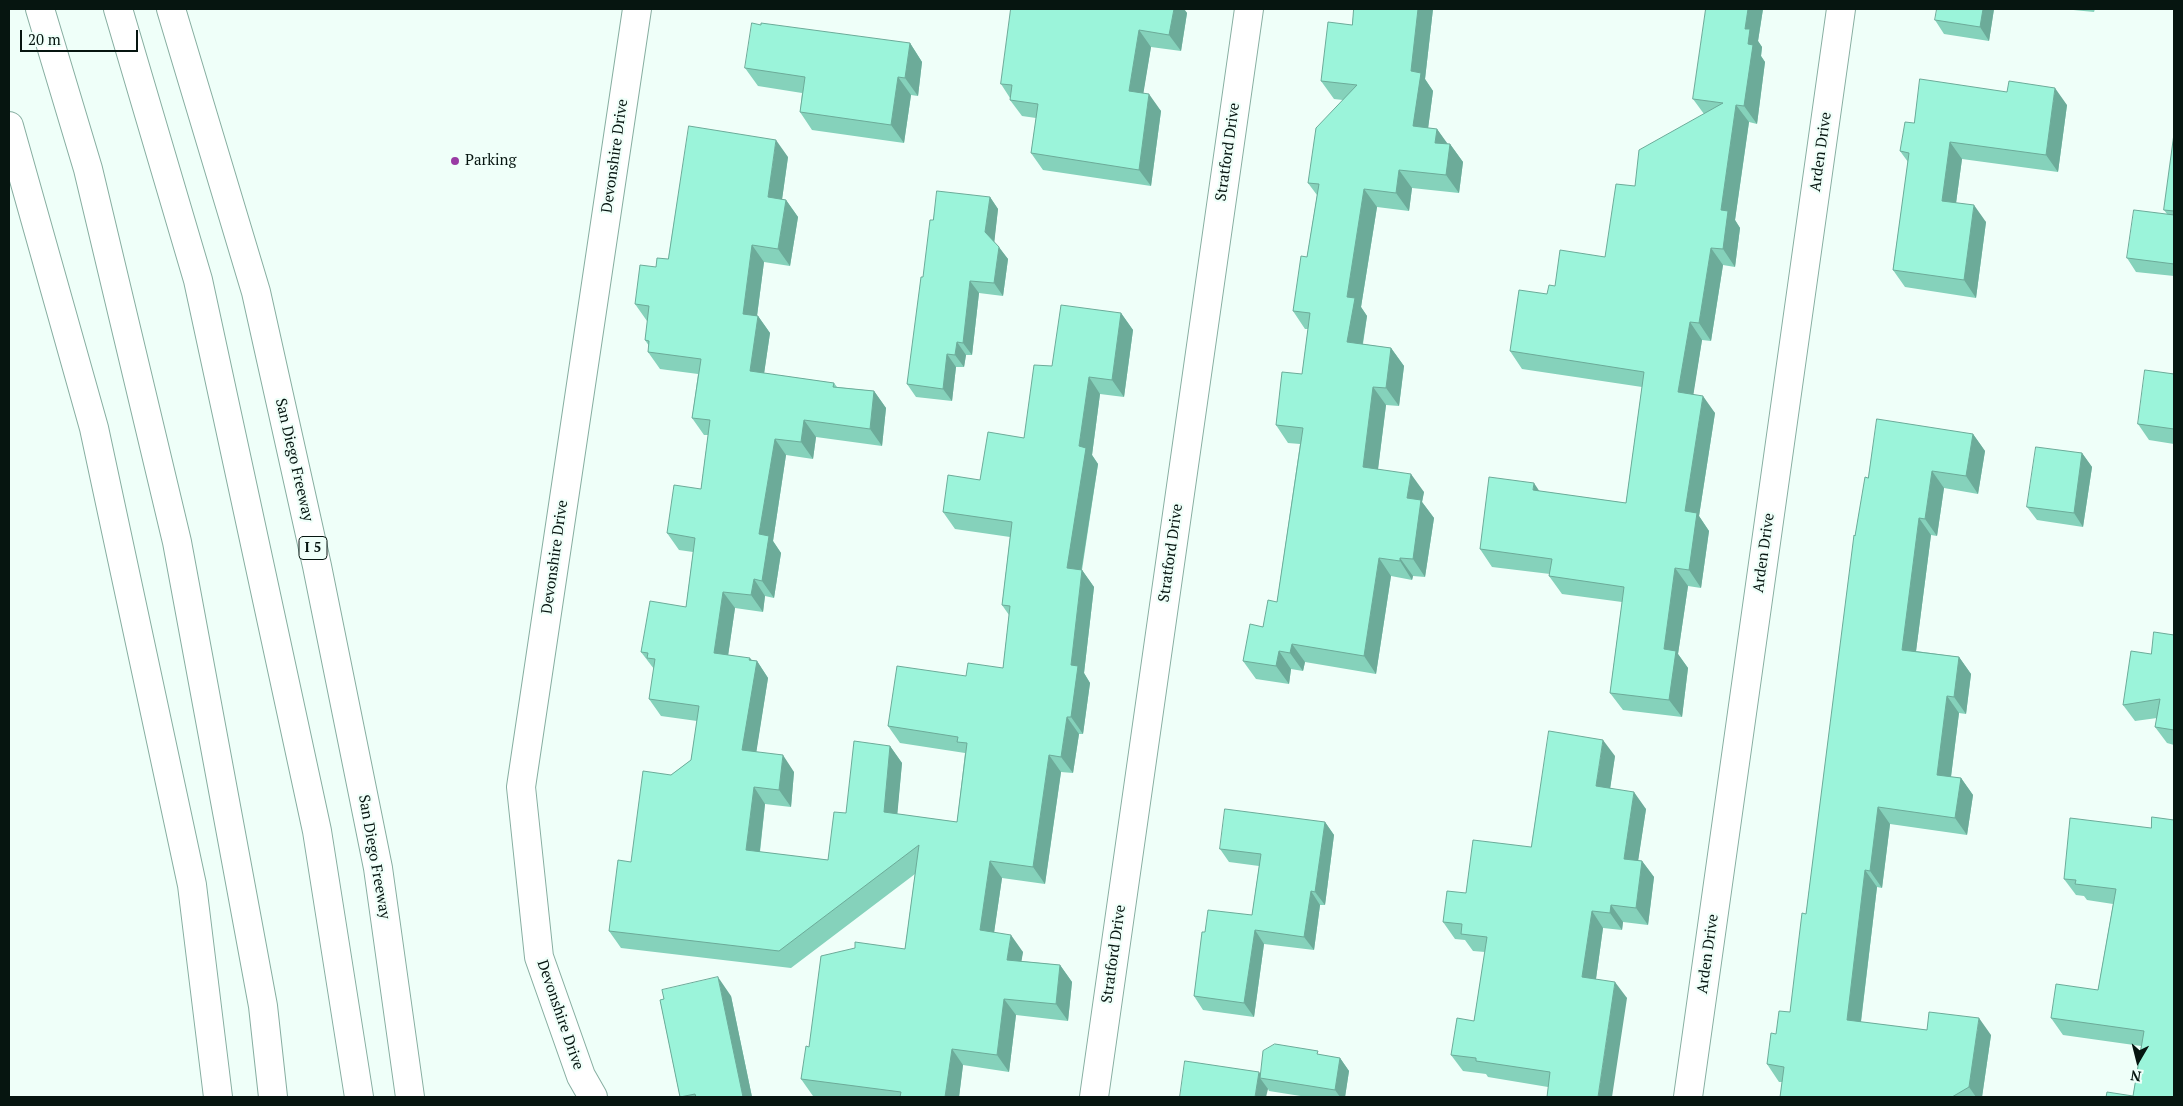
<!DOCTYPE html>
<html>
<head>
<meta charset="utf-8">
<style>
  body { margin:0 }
  #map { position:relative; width:2183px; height:1106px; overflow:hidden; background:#effff9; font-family:"PT Serif",serif }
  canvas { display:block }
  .frame { position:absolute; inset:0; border:10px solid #061510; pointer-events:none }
  .north { position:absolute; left:2113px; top:1036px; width:50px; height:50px; -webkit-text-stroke:4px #effff9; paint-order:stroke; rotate:188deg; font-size:14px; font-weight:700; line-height:20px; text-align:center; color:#061510 }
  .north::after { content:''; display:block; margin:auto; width:18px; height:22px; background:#061510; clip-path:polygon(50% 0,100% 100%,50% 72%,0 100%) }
  .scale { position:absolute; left:20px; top:30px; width:118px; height:22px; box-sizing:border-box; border:2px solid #061510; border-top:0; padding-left:6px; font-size:15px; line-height:18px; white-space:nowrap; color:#061510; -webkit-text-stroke:4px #effff9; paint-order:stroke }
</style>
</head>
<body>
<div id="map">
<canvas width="2183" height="1106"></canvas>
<div class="frame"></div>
<div class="north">N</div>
<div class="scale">20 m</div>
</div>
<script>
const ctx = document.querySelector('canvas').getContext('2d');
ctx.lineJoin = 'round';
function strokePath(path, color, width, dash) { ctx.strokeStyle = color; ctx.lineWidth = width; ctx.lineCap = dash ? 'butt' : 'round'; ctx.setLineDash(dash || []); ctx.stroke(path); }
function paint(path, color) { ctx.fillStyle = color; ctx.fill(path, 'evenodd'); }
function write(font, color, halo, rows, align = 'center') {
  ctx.font = font + ' "PT Serif",serif'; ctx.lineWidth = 4.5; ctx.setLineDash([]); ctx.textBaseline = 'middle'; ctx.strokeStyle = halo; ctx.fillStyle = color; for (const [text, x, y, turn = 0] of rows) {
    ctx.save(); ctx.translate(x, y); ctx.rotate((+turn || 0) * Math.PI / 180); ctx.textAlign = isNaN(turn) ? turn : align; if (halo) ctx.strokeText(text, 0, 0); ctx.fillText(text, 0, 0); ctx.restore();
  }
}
const minor = new Path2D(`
  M593,1097L581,1076L539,957L521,787L637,9
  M1094,1097L1249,9
  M1688,1097L1841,9`);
const highway = new Path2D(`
  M40,9L88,169L177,542L263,1006L273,1097
  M118,9L198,280L317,831L359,1097
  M171,9L256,292L317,566L378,868L410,1097
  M9,126L94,428L192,885L218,1097`);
strokePath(minor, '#87aea1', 30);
strokePath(highway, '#87aea1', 30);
strokePath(minor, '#fff', 28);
strokePath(highway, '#fff', 28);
paint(new Path2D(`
  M1011,9H1184L1187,13L1181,51L1151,47L1143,93L1161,111L1151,186L1043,170L1031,153L1036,118L1022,116L1010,100V98L1001,84Z
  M1354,9H1433L1425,79L1433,91L1428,128L1437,129L1447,144H1450L1463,162L1459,193L1412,188L1409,211L1377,207L1361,307L1367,316L1363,344L1391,348L1404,366L1399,406L1386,405L1378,469L1424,492L1422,502L1434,518L1425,577L1413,576L1412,580L1391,576L1376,674L1305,662L1303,671L1291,669L1289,684L1256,679L1243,661L1277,602L1300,444L1288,443L1276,425L1302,374L1308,329H1305L1293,311L1307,257L1317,195L1308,183L1343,100L1334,99L1321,81L1352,25Z
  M1706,9H1763L1758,41L1762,47L1761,56L1765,62L1757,124L1749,122L1735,220L1740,228L1735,267L1723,265L1711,341L1702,340L1693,394L1715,413L1699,516L1709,531L1701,588L1688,586L1678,654L1688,668L1682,717L1623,710L1610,693L1622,602L1562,594L1549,576L1550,574L1492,567L1480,549L1539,491L1626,503L1642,387L1522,369L1510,351L1547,294L1555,286L1605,257L1635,186L1704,114L1693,99Z
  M1994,9L1989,41L1944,34L1935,20Z
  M2063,9H2095L2094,12Z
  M910,43L922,62L918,96L911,95L904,143L812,130L800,112L802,93L758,86L745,68Z
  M2067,105L2058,172L1962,159L1956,203L1986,222L1976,298L1905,287L1893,270L1908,162L1900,151L1914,123Z
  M2174,134V276L2136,272L2127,258L2167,214L2164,210Z
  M788,157L782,199L786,200L798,217L790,266L764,262L757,316H758L770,333L764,373L834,383L837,387L874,391L886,408L882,446L816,437L813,459L786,455L773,541L781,553L774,598L765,596L763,612L735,608L728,655L757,661L768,678L756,752L794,772L791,807L765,804L760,852L828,860L846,813L890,746L902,763L897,814L957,822L965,753L900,743L888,726L966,676L1003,668L1009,615L1002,605L1010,537L955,529L943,512L980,480L1024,438L1052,366L1121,313L1133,330L1124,397L1100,394L1092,455L1098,464L1082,570L1094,587L1084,673L1090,683L1083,734H1079L1073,773L1061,772L1045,884L1002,878L994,932L1023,952L1021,961L1060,965L1072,982L1068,1021L1016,1015L1009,1072L963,1065L959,1097H824L813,1096L801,1079L809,1047L905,949L915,874L791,968L621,948L609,931L631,862L671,775L691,760L697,721L661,716L649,699L654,669L641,652L686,607L693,552L679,550L667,533L701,489L708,435H704L692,418L698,374L660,369L648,352L649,346L645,340L648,321H647L635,304L656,267L668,259Z
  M990,197L998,209L994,242L1008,259L1003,296L979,293L972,355H966L964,367H956L952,401L916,397L907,384L933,220Z
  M2174,374V444L2149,440L2138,424Z
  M1973,434L1985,451L1978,494L1944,488L1937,536L1931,535L1916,651L1959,657L1971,674L1966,714L1959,713L1951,777L1961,778L1973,795L1967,835L1890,824L1882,888L1877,887L1861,1022L1927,1030L1991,1035L1982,1097H1780L1782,1082H1779L1767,1064L1776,1034L1790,1012L1806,914L1855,536L1868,478Z
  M2082,453L2092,467L2083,527L2037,520L2027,507Z
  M2174,635V745L2167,743L2155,727L2157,718L2135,721L2123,705L2151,654Z
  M1615,756L1610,788L1646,809L1638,860L1642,861L1654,877L1648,925L1623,922L1622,930L1603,928L1596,979L1627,998L1548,1087L1488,1077L1486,1074L1463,1071L1451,1055L1474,1021L1485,952L1473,951L1465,940L1455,939L1443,922L1466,893L1531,847Z
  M1325,822L1334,835L1325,905H1320L1314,950L1264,944L1254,1017L1203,1010L1194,996L1205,932L1252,915L1259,866L1229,862L1220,849Z
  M2151,828L2174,1097L2133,1096L2141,1046L2063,1035L2051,1018L2098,990L2113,904L2087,900L2084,896L2076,895L2064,879Z
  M731,996L752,1097H680L660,1000Z
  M1321,1055L1340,1058L1349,1071L1345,1097H1307L1269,1091L1268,1089L1180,1097L1260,1074Z`), '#85d2bb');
paint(new Path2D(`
  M1174,9H1184L1187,13L1181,51L1169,35Z
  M1418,9H1433L1425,79L1433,91L1426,144L1413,126L1411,71Z
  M1748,9H1763L1758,41L1762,47L1761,56L1765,62L1757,124L1744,106L1745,29Z
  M1983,9H1994L1989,41L1980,27Z
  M1139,30L1151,47L1141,108L1129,91Z
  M910,43L922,62L918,96L905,78Z
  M898,77L911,95L904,143L891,125Z
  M2055,88L2067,105L2058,172L2046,155Z
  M1149,94L1161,111L1151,186L1139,170Z
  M1736,105L1749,122L1735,220L1740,228L1735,267L1723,249L1721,210Z
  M1437,129L1450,147V144L1463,162L1459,193L1446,175L1435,143Z
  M776,140L788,157L780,214L768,197Z
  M1950,142L1962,159L1954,218L1942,201Z
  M1399,170L1412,188L1409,211L1396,193Z
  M1364,189L1377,207L1361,307L1367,316L1360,360L1347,342V297Z
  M990,197L998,209L994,245L985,232Z
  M786,200L798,217L790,266L778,249Z
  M1974,205L1986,222L1976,298L1964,280Z
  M752,245L764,262L755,331L743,314Z
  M999,247L1008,259L1003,296L994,283Z
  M1711,248L1723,265L1711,341L1699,323Z
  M970,281L979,293L972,355L963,343Z
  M1121,313L1133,330L1124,397L1112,380Z
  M758,316L770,333L762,388L750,371Z
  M1690,322L1702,340L1691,410L1678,392Z
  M957,342L966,355L964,367L955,355Z
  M1391,348L1404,366L1399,406L1386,388Z
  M947,354L956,367L952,401L943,389Z
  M1089,377L1100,394L1092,455L1098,464L1079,585L1067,568L1079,446Z
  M1373,387L1386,405L1376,485L1363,467Z
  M874,391L886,408L882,446L870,429Z
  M1703,396L1715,413L1699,516L1709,531L1701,588L1689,570L1685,511Z
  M804,420L816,437L813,459L801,442Z
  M1973,434L1985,451L1978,494L1966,476Z
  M775,439L786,455L773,541L781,553L774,598L762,581L759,534Z
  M2082,453L2092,467L2083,527L2074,513Z
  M1932,471L1944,488L1937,536L1925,519Z
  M1411,474L1424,492L1422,502L1434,518L1425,577L1413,559L1407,498Z
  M1534,483L1546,501L1533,490Z
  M1919,518L1931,535L1914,667L1902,650Z
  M1379,558L1391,576L1376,674L1364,656Z
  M1400,558L1413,576L1412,580L1400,561Z
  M1675,568L1688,586L1678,654L1688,668L1682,717L1669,700L1664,649Z
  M1082,570L1094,587L1084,673L1090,683L1083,734L1071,717V665Z
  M754,579L765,596L763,612L751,595Z
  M723,592L735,608L726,670L714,653Z
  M1292,644L1305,662L1303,671L1290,653Z
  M1279,651L1291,669L1289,684L1276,666Z
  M1959,657L1971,674L1966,714L1954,697Z
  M750,658L756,666L757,661L768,678L754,767L742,750Z
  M1947,696L1959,713L1949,792L1937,775Z
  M1067,717L1079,734L1073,773L1061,757Z
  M1603,740L1615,756L1608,803L1596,786Z
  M890,746L902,763L896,829L884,812Z
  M783,755L794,772L791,807L779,790Z
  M1049,755L1061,772L1045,884L1033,867Z
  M1961,778L1973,795L1967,835L1955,818Z
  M754,787L765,804L758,867L746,850Z
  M1634,792L1646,809L1636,875L1624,859Z
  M1878,807L1890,824L1882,888L1870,871Z
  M1325,822L1334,835L1325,905L1315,892Z
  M990,861L1002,878L992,947L980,930Z
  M1642,861L1654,877L1648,925L1636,908Z
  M1865,870L1877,887L1859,1037L1847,1020Z
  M1311,891L1320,905L1314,950L1304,937Z
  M1611,905L1623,922L1622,930L1610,913Z
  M1592,911L1603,928L1594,993L1582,977Z
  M1255,930L1264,944L1254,1017L1244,1003Z
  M1011,935L1023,952L1019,976L1007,960Z
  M1060,965L1072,982L1068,1021L1056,1004Z
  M718,977L731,996L752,1097H743Z
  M1615,982L1627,998L1612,1097H1598Z
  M1004,999L1016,1015L1009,1072L997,1055Z
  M1979,1018L1991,1035L1982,1097H1976L1969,1087Z
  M952,1049L963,1065L959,1097H945Z
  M1340,1058L1349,1071L1345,1097H1340L1335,1090Z
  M1259,1072L1263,1078H1260L1268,1089L1266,1097H1255Z`), '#6cab99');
const building = new Path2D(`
  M1011,9H1174L1169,35L1139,30L1129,91L1149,94L1139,170L1031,153L1038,104L1010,100L1012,85L1001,84Z
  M1354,9H1418L1411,71L1421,73L1413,126L1437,129L1435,143L1450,144L1446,175L1399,170L1396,193L1364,189L1347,297L1355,298L1347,342L1391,348L1386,388L1373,387L1363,467L1411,474L1407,498L1421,500L1413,559L1400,558V561L1379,558L1364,656L1292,644L1290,653L1279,651L1276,666L1243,661L1250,624L1263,627L1268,600L1277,602L1303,428L1276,425L1282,372L1302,374L1310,313L1293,311L1301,256L1307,257L1319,184L1308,183L1316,128L1357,85L1321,81L1328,22L1352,25Z
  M1706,9H1748L1745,29H1750L1748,44L1753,45L1744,106L1736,105L1721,210L1728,211L1723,249L1711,248L1699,323L1690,322L1678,392L1703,396L1685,511L1697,513L1689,570L1675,568L1664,649L1676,651L1669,700L1610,693L1624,587L1549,576L1552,559L1480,549L1489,477L1534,483L1533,490L1626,503L1644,372L1510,351L1519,290L1547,294L1549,285L1555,286L1560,250L1605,257L1616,184L1635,186L1639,150L1723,103L1693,99Z
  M1937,9H1983L1980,27L1935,20Z
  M752,23L761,25V23L910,43L905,78L898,77L891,125L800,112L805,77L745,68Z
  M1920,79L2007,92L2009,81L2055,88L2046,155L1950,142L1942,201L1974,205L1964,280L1893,270L1909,153L1900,151L1905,122L1914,123Z
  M689,126L776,140L768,197L786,200L778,249L752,245L743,314L758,316L750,371L834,383L833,387L874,391L870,429L804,420L801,442L775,439L759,534L769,536L762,581L754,579L751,595L723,592L714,653L750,658L749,660L757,661L742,750L783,755L779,790L754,787L746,850L828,860L834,812L846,813L854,741L890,746L884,812L957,822L967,743L957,742L958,737L888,726L897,666L966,676L968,663L1003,668L1010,606L1002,605L1012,522L943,512L948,475L980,480L988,432L1024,438L1034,365L1052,366L1061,305L1121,313L1112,380L1089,377L1079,446L1086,448L1067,568L1082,570L1071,665L1078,666L1071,717H1067L1061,757L1049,755L1033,867L990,861L980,930L1011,935L1007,960L1060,965L1056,1004L1004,999L997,1055L952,1049L945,1097H900L901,1092L801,1079L806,1046L809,1047L821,956L855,948V942L905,949L919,845L779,951L609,931L618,860L631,862L643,771L671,775L691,760L699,706L649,699L655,659L647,658L648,653L641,652L650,601L686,607L695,538L667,533L674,485L701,489L710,420L692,418L701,359L648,352L649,341L645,340L649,306L635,304L640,265L656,267L657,258L668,259Z
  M2174,134V211L2164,210Z
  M937,191L990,197L985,232L999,247L994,283L970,281L963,343L957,342L955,355L947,354L943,389L907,384L921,277H923L930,220H933Z
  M2134,210L2174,215V264L2127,258Z
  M2145,370L2174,374V429L2138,424Z
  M1877,419L1973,434L1966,476L1932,471L1925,519L1919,518L1902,650L1959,657L1954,697L1947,696L1937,775L1961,778L1955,818L1878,807L1870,871L1865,870L1847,1020L1927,1030L1929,1012L1979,1018L1969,1087L1952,1097H1780L1784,1067L1767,1064L1771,1033L1776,1034L1779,1011L1790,1012L1802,913L1806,914L1854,535L1855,536L1865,477L1868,478Z
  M2036,447L2082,453L2074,513L2027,507Z
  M2154,632L2174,635V730L2155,727L2160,699L2123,705L2131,651L2151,654Z
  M1549,731L1603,740L1596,786L1634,792L1624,859L1642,861L1636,908L1611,905L1610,913L1592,911L1582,977L1615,982L1598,1097H1547L1550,1072L1476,1061V1058L1451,1055L1457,1018L1474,1021L1487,937L1461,934L1462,924L1443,922L1447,891L1466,893L1473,840L1531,847Z
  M1225,809L1325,822L1315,892L1311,891L1304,937L1255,930L1244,1003L1194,996L1202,932H1205L1208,910L1252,915L1261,854L1220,849Z
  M2152,817L2174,820V1097H2106L2107,1092L2133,1096L2144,1031L2051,1018L2056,984L2098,990L2116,889L2075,884L2076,880L2064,879L2070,818L2151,828Z
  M718,977L743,1097H696L695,1094L680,1097L660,1000L664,999L662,990Z
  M1275,1044L1318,1051L1317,1054L1340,1058L1335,1090L1260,1078L1263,1051Z
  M1185,1061L1259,1072L1255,1097H1180Z`);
paint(building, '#9bf4da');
strokePath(building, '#6cab99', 1);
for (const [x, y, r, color] of [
  [455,161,5,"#993ba4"]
]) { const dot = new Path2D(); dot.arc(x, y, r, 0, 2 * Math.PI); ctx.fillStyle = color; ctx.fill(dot); strokePath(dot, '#effff9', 2); }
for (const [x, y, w] of [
  [313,548,28]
]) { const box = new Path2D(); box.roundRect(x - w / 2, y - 11.5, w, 23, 4); ctx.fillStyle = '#effff9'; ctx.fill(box); strokePath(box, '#061510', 1); }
write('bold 14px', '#061510', null, [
  ["I 5",313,548]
]);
write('15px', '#061510', '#effff9', [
  ["Stratford Drive",1228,152,-82],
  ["Arden Drive",1821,152,-82],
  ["Devonshire Drive",615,156,-82],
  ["San Diego Freeway",294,460,77],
  ["Stratford Drive",1171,553,-82],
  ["Arden Drive",1764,553,-82],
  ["Devonshire Drive",555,557,-82],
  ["San Diego Freeway",374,857,80],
  ["Stratford Drive",1114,954,-82],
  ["Arden Drive",1708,954,-82],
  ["Devonshire Drive",560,1015,71]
]);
write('15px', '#061510', '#effff9', [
  ["Parking",465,161]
], 'left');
</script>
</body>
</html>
